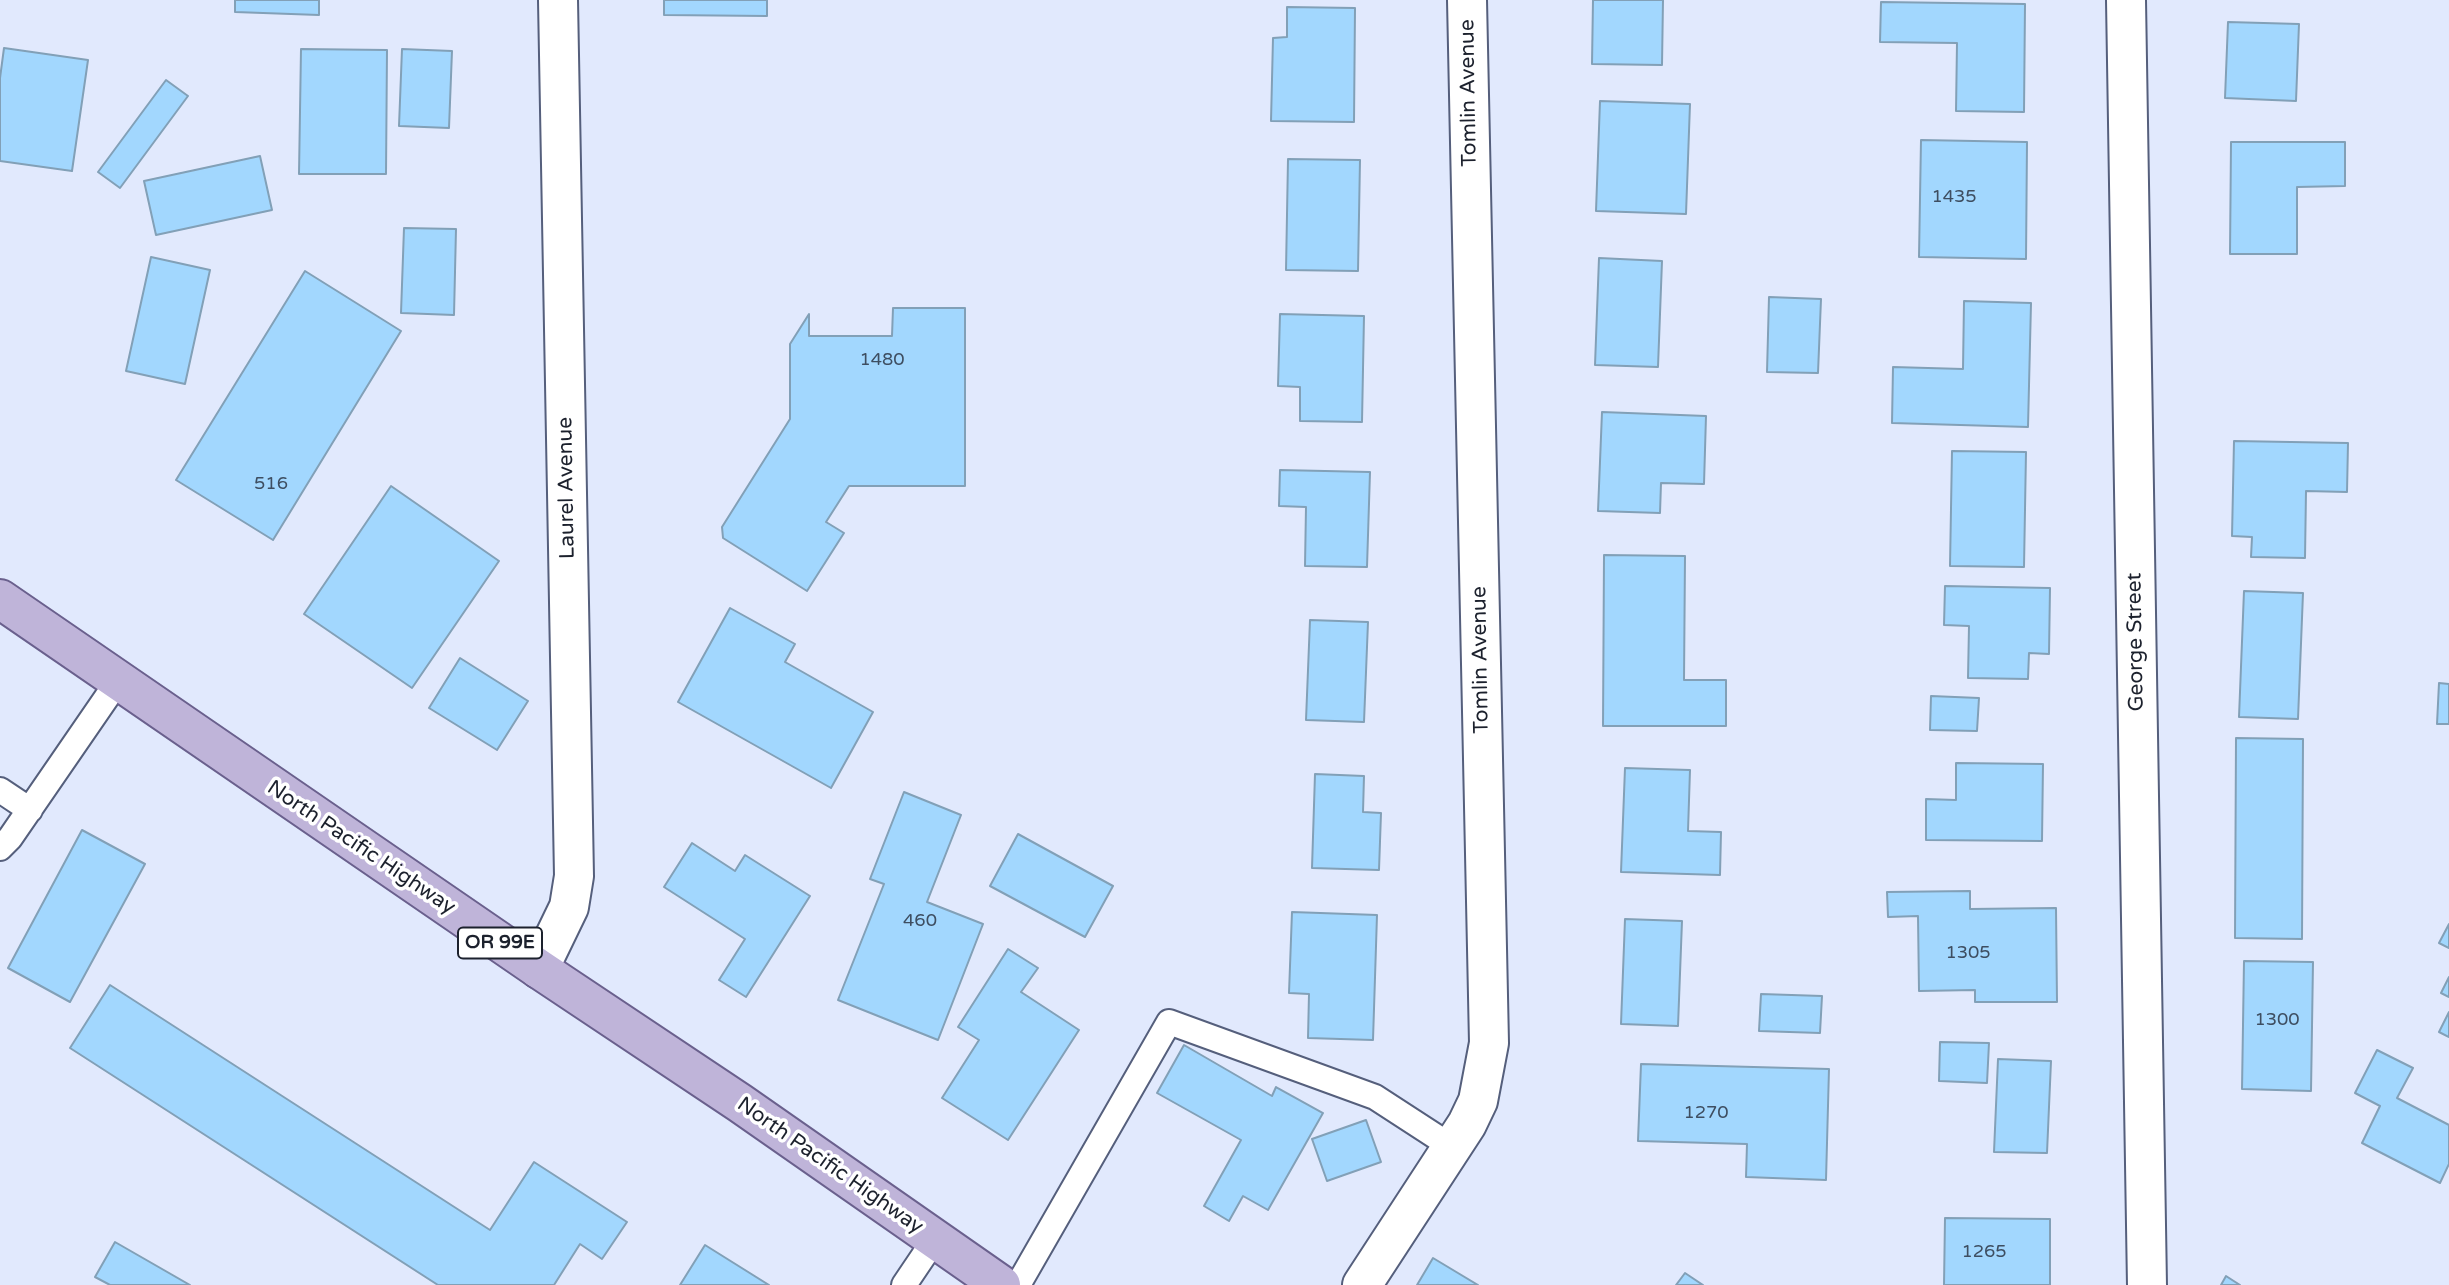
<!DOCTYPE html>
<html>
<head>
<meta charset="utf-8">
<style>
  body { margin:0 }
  canvas { display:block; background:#e1e9fd }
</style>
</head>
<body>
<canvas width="2449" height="1285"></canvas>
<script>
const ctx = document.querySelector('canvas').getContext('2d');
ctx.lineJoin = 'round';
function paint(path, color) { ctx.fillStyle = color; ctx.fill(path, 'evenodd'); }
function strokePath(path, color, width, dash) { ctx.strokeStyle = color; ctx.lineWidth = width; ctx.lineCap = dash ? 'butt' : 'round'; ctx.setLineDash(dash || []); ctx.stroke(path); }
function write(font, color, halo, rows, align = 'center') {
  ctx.font = font + ' "Varela Round",sans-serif'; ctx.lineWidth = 7; ctx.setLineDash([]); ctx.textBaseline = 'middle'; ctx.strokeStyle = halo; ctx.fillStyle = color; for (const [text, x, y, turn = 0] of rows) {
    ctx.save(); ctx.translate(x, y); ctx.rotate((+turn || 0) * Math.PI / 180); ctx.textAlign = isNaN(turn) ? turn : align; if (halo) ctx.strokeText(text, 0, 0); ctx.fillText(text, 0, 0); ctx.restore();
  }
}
const building = new Path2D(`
  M235,0H319V15L235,12Z
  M664,0H767V16L664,15Z
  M1593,0H1663L1662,65L1592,64Z
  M1881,2L2025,4L2024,112L1956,111L1957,43L1880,42Z
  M1287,7L1355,8L1354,122L1271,121L1273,38L1287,37Z
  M2228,22L2299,24L2296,101L2225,98Z
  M4,48L88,60L72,171L0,161V78Z
  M301,49L387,50L386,174H299Z
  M402,49L452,51L449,128L399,126Z
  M166,80L188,96L120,188L98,172Z
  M1600,101L1690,104L1686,214L1596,211Z
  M1921,140L2027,142L2026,259L1919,257Z
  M2231,142H2345V186L2297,187V254H2230Z
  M260,156L272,210L156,235L144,181Z
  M1288,159L1360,160L1358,271L1286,270Z
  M404,228L456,229L454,315L401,313Z
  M151,257L210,270L185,384L126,371Z
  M1599,258L1662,261L1658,367L1595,365Z
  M305,271L401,331L273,540L176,480Z
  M1769,297L1821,299L1818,373L1767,372Z
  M1964,301L2031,303L2028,427L1892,423L1893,367L1963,369Z
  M893,308H965V486H849L826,522L844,533L807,591L723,538L722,527L790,419V344L809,314V336H892Z
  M1280,314L1364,316L1362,422L1300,421V387L1278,386Z
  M1602,412L1706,416L1704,484L1661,483L1660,513L1598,511Z
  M2234,441L2348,443L2347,492L2306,491L2305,558L2251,557L2252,537L2232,536Z
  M1952,451L2026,452L2024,567L1950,566Z
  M1280,470L1370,472L1367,567L1305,566L1306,507L1279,506Z
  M391,486L499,561L412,688L304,614Z
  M1604,555L1685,556L1684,680H1726V726H1603Z
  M1945,586L2050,588L2049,654L2029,653L2028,679L1968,678L1969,626L1944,625Z
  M2244,591L2303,593L2298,719L2239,717Z
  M730,608L795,644L785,662L873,712L831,788L678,702Z
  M1310,620L1368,622L1364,722L1306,720Z
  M460,658L528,701L497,750L429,708Z
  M2439,683L2449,684V724H2437Z
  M1931,696L1979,698L1977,731L1930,730Z
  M2236,738L2303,739L2302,939L2235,938Z
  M1956,763L2043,764L2042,841L1926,840V799L1956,800Z
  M1625,768L1690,770L1688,831L1721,832L1720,875L1621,872Z
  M1315,774L1364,776L1363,812L1381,813L1379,870L1312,868Z
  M904,792L961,815L927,902L983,924L938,1040L838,1000L884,884L870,879Z
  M82,830L145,864L70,1002L8,968Z
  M1018,834L1113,886L1085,937L990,886Z
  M692,843L735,871L745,855L810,896L746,997L719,980L745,939L664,887Z
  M1970,891V909L2056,908L2057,1002H1975V990L1919,991L1918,916L1888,917L1887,892Z
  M1292,912L1377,915L1373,1040L1308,1038L1309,994L1289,993Z
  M1625,919L1682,921L1678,1026L1621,1024Z
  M2449,924V948L2439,943Z
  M1008,949L1038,968L1021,992L1079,1030L1008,1140L942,1098L979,1040L958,1027Z
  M2244,961L2313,962L2311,1091L2242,1089Z
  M2449,977V997L2441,993Z
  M110,985L490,1230L534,1162L627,1222L602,1259L580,1244L554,1285H438L70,1048Z
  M1761,994L1822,996L1820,1033L1759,1031Z
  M2449,1012V1037L2439,1032Z
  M1940,1042L1989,1043L1987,1083L1939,1081Z
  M1184,1045L1272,1096L1276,1087L1323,1113L1268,1210L1243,1196L1229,1221L1204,1206L1241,1140L1157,1093Z
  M2377,1050L2413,1068L2397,1098L2449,1125V1164L2440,1183L2362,1143L2380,1106L2355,1093Z
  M1998,1059L2051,1061L2047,1153L1994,1152Z
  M1641,1064L1829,1069L1826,1180L1746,1177L1747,1144L1638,1141Z
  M1366,1120L1381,1162L1327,1181L1312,1139Z
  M1945,1218L2050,1219V1285H1944Z
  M115,1242L190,1285H110L95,1277Z
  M705,1245L769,1285H680Z
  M1433,1258L1478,1285H1417Z
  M1685,1273L1703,1285H1676Z
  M2226,1276L2240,1285H2221Z`);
paint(building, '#a2d7fe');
strokePath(building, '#82a0b7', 2);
const service = new Path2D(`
  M0,790L30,810
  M0,848L10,838L118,681
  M904,1285L935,1239
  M1018,1285L1169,1022L1375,1097L1452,1147`);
const minor = new Path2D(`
  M2126,0L2147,1285
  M539,969L569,907L574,876L558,0
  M1362,1285L1467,1124L1478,1101L1489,1043L1467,0`);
const primary = new Path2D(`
  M0,599L539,969L740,1103L1001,1285`);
strokePath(service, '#555f7c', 28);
strokePath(minor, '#555f7c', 42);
strokePath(primary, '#6a608d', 42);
strokePath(service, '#fff', 24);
strokePath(minor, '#fff', 38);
strokePath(primary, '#bfb4d9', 38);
write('18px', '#3e4e61', null, [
  ["1435",1954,197],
  ["1480",882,360],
  ["516",271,484],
  ["460",920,921],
  ["1305",1968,953],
  ["1300",2277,1020],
  ["1270",1706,1113],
  ["1265",1984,1252]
]);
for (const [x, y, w] of [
  [500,943,84]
]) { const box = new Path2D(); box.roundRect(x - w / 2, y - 15.5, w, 31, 5); ctx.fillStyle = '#fff'; ctx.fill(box); strokePath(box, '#1c212d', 2); }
write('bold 19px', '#1c212d', null, [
  ["OR 99E",500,943]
]);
write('21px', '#1c212d', '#fff', [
  ["Tomlin Avenue",1469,93,-91],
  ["Laurel Avenue",567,488,-91],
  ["George Street",2136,642,-91],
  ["Tomlin Avenue",1481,660,-91],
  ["North Pacific Highway",361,848,34],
  ["North Pacific Highway",830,1166,35]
]);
</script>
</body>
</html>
